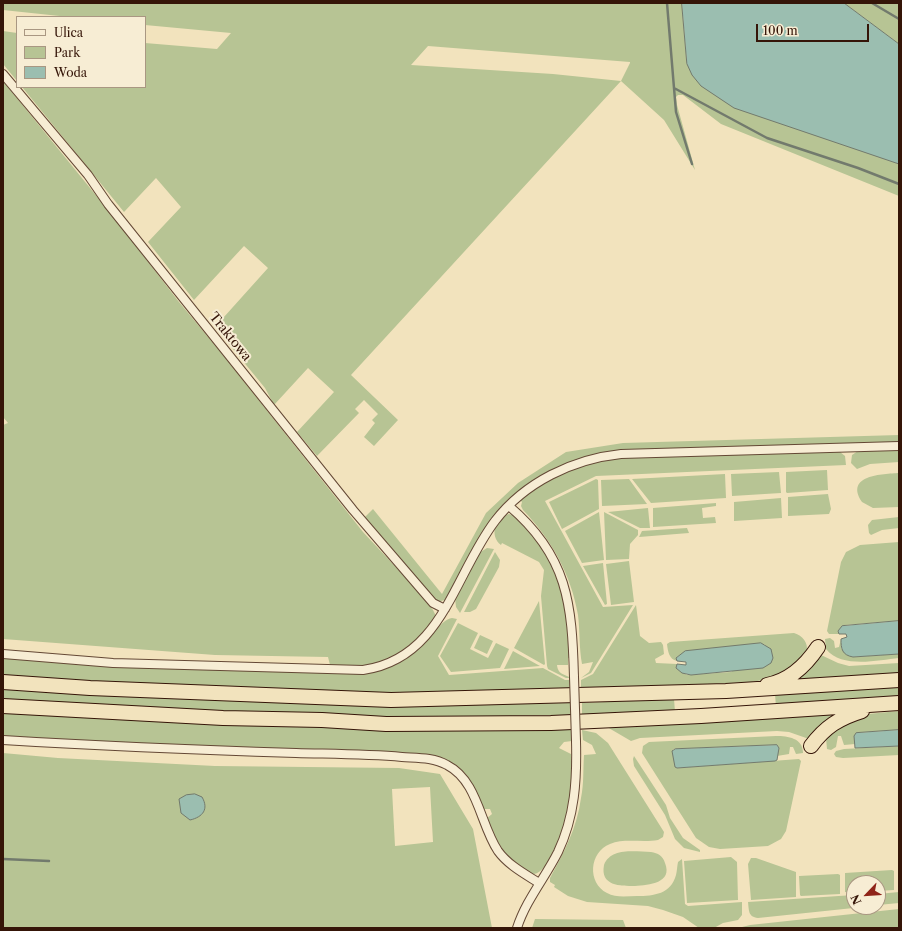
<!DOCTYPE html>
<html>
<head>
<meta charset="utf-8">
<style>
  body { margin:0 }
  #map { position:relative; width:902px; height:931px; overflow:hidden; background:#f2e3bd; font-family:"Libre Caslon Text",serif }
  canvas { display:block }
  .frame { position:absolute; inset:0; border:4px solid #351508; pointer-events:none }
  .legend { position:absolute; left:16px; top:16px; width:130px; height:72px; box-sizing:border-box; background:#f7edd4; border:1px solid #a99782; margin:0; padding:5px 7px; list-style:none; font-size:12px; color:#351508 }
  .legend li { display:flex; align-items:center; gap:8px; height:20px }
  .legend b { width:20px; border:1px solid #a99782 }
  .north { position:absolute; left:846px; top:875px; width:40px; height:40px; box-sizing:border-box; background:#f7edd4; border:1px solid #a99782; border-radius:50%; rotate:245deg; font-size:11px; font-weight:700; line-height:16px; text-align:center; color:#351508 }
  .north::after { content:''; display:block; margin:auto; width:14px; height:18px; background:#8f2418; clip-path:polygon(50% 0,100% 100%,50% 72%,0 100%) }
  .scale { position:absolute; left:756px; top:24px; width:113px; height:18px; box-sizing:border-box; border:2px solid #351508; border-top:0; padding-left:5px; font-size:12px; line-height:14px; white-space:nowrap; color:#351508; -webkit-text-stroke:3px #f7edd4; paint-order:stroke }
</style>
</head>
<body>
<div id="map">
<canvas width="902" height="931"></canvas>
<div class="frame"></div>
<ul class="legend">
<li><b style="height:5px;background:#f7edd4"></b>Ulica</li>
<li><b style="height:11px;background:#b7c494"></b>Park</li>
<li><b style="height:11px;background:#9bbeb0"></b>Woda</li>
</ul>
<div class="north">N</div>
<div class="scale">100 m</div>
</div>
<script>
const ctx = document.querySelector('canvas').getContext('2d');
ctx.lineJoin = 'round';
function paint(path, color) { ctx.fillStyle = color; ctx.fill(path, 'evenodd'); }
function strokePath(path, color, width, dash) { ctx.strokeStyle = color; ctx.lineWidth = width; ctx.lineCap = dash ? 'butt' : 'round'; ctx.setLineDash(dash || []); ctx.stroke(path); }
function write(font, color, halo, rows, align = 'center') {
  ctx.font = font + ' "Libre Caslon Text",serif'; ctx.lineWidth = 4; ctx.setLineDash([]); ctx.textBaseline = 'middle'; ctx.strokeStyle = halo; ctx.fillStyle = color; for (const [text, x, y, turn = 0] of rows) {
    ctx.save(); ctx.translate(x, y); ctx.rotate((+turn || 0) * Math.PI / 180); ctx.textAlign = isNaN(turn) ? turn : align; if (halo) ctx.strokeText(text, 0, 0); ctx.fillText(text, 0, 0); ctx.restore();
  }
}
paint(new Path2D(`
  M3,3H682L687,64L899,164V196L721,124L683,95H678L676,97L677,105L695,170L664,120L621,81L351,375L398,420L374,446L364,437L375,423L372,420L378,414L364,400L355,409L359,413L317,456L297,432L334,392L308,368L274,405L265,388L215,327L268,268L244,246L194,300L148,242L181,207L156,178L124,212L22,87H145V43L217,49L231,33L145,25V17H69L3,10ZM428,46L630,62V63L621,81L553,74L411,65Z
  M844,3H899V44Z
  M3,31L17,33V81L3,64Z
  M3,81L112,215L179,302L223,355L363,532L421,594L433,610L436,616C422,642 396,660 367,665C355,667 342,665 330,665L328,657L215,655L3,639V425L8,423L3,417Z
  M899,435V442L606,452L572,461L553,470L495,516L475,546L445,600L437,602L365,517L373,509L442,594L486,513L518,483L566,452L623,443Z
  M899,450V462L870,464L857,469L851,463L852,455L858,451Z
  M840,452L845,456L846,465L596,476L545,501L603,607L633,605L591,673L581,678L589,672L593,662L582,664C579,648 580,631 578,615C571,574 551,539 523,510L521,506L522,502L520,500C552,475 582,464 622,457Z
  M827,470L828,490L787,493L786,492V472Z
  M779,472L781,493L732,496L731,474Z
  M899,473V507L873,508L862,502C844,475 883,474 899,473Z
  M725,474L726,498L651,503L632,479Z
  M596,479L598,480L599,509L562,529L549,502Z
  M629,479L647,504L602,506L601,480Z
  M828,494L831,509L829,514L788,516V497Z
  M781,498L782,518L734,521V502Z
  M716,503V506L702,508L703,518L715,517L716,523L653,527V508Z
  M648,508L650,528H640L608,512Z
  M599,512L604,560L582,563L565,531Z
  M604,512L638,530V535L630,544L629,559L606,560Z
  M509,514C517,515 525,526 530,532C546,552 559,575 565,600C569,618 569,639 571,658H568V665H557C558,675 565,674 571,678H566L548,669L547,666L541,596L544,570L539,562L502,543L501,545C489,536 495,517 509,514Z
  M899,517V528L882,530L871,535L869,533L868,525L872,520Z
  M687,528L689,533L639,537L642,531Z
  M899,542V621L845,625L838,631L839,634H829L827,631L841,562L846,552L860,545Z
  M487,548L494,549L460,613L456,607L455,598L479,553Z
  M495,552L500,560L499,567L476,609L470,612H464Z
  M629,561L634,602L611,605L606,564Z
  M603,563L607,604L605,605L583,566Z
  M539,601L545,664L544,665L514,648Z
  M636,605L640,636L649,643L661,642L663,645L664,654L655,659L656,663L677,664L676,668L687,675L731,672L765,644L710,649L681,654L676,658L677,661C669,659 668,652 667,644L670,642L794,633C803,636 808,642 807,652L801,663L768,679L752,682L581,690V680L593,674Z
  M452,618L457,619L438,656L449,675L543,668L565,680H571V690L433,693L271,691L3,677V658L199,669L365,673C382,670 397,665 411,655C423,647 441,619 452,618Z
  M458,623L478,633L470,649L488,658L496,643L509,649L500,668L451,672L440,656Z
  M480,635L493,641L487,654L474,648Z
  M830,638L834,641L835,648L839,647L841,639V648L853,657L899,654V658C878,660 842,669 826,649L825,639Z
  M513,651L540,666L504,669Z
  M821,655L838,663L849,666L899,663V674L789,680Z
  M899,685V698L776,707L775,694Z
  M3,688C192,702 382,706 571,703L572,715L439,717L299,716L3,701Z
  M674,699L675,712L582,715V703Z
  M899,711V730L856,733L855,744L844,745L841,736H838L836,747L831,750L827,749L826,738L829,731L868,714Z
  M3,712L154,721L303,727L572,729V741L564,742L559,748L571,754L572,761H574C572,777 573,795 569,811C566,825 549,873 534,874C509,867 496,840 486,819L492,814L490,809H482C472,784 462,764 435,756L157,744L3,736Z
  M840,714L809,739L789,732L777,731L640,738L631,741L607,727Z
  M582,730L596,733L608,743L664,832L663,837L658,840C643,843 624,838 610,844C589,852 587,883 607,893C616,898 627,896 637,896C654,896 671,894 676,875C677,871 677,867 678,862L682,859L685,904L688,906L742,902V915L738,920L723,923L714,928H699L683,917L663,910L648,906L587,902L568,896L554,887L555,885L550,882V878C564,852 577,828 581,798C584,784 583,769 584,755L596,754L592,745L583,740Z
  M776,736C788,736 803,738 803,753L796,754L793,747H790L789,754L777,756L779,748L777,745L673,749L677,768L799,759L801,761L786,831L781,839L768,846L720,849L709,847L696,838L642,753L643,746L649,742Z
  M899,746V755L843,758L836,757L834,754L836,751L844,749Z
  M3,753L58,758L215,766L399,768L440,774L473,829L492,928H3ZM430,787L433,842L395,846L392,789Z
  M634,756L666,805L670,818L683,838L700,850V852L684,848L675,839L665,815L634,766L633,759Z
  M651,852C658,853 663,856 665,863C673,883 649,885 635,886C620,886 600,886 604,865C611,847 636,852 651,852Z
  M731,857L737,862L738,900L687,903L684,861Z
  M751,858H756L796,872V897L751,900L748,864Z
  M892,870L894,871V890L878,891V883H854V893L845,892V873Z
  M838,874L840,875V894L801,896L800,895L799,876Z
  M899,892V903L878,905V894Z
  M854,895V907H863L758,918C748,917 749,910 748,902Z
  M899,909V928H738L750,925Z
  M535,919L623,920L626,928H532Z`), '#b7c494');
const water = new Path2D(`
  M682,3H844L899,44V164L734,108L701,86L692,75L687,64Z
  M899,621V654L853,657C842,655 841,649 841,639L847,637L846,634H839L838,631L842,626Z
  M761,643L771,649L773,658L771,663L763,668L691,675L682,673L676,668L677,664L686,665V662L677,661L676,658L685,651Z
  M899,730V746L855,748L854,736L856,733Z
  M777,745L779,748L777,760L775,761L677,768L675,767L672,751L675,749Z
  M195,794L202,797C209,809 203,817 190,820L181,813L179,799L186,795Z`);
paint(water, '#9bbeb0');
strokePath(water, '#727a6d', 1);
strokePath(new Path2D(`
  M667,3L674,88L767,138L858,168L899,184
  M872,3L899,19
  M674,88L676,112L692,164
  M3,859L49,861`), '#727a6d', 2.5);
const street = new Path2D(`
  M3,74L88,175L108,204L353,510L433,603L445,609
  M509,506C568,556 572,604 574,677
  M3,654L113,663L363,670C442,659 454,575 495,521C525,482 573,459 621,454L899,446
  M3,740C101,746 199,750 296,753C332,754 367,754 402,757C417,758 433,757 447,765C478,781 480,824 498,851C508,865 525,874 539,883
  M517,928C526,900 545,878 558,852C575,816 577,780 576,741`);
const highway = new Path2D(`
  M3,682L90,688L391,700L726,691L899,680
  M767,685C789,681 806,665 818,647
  M3,706L223,718L322,720L386,724L551,723L701,716L899,703
  M811,746C825,727 839,718 862,711`);
strokePath(street, '#644835', 10);
strokePath(highway, '#351508', 16);
strokePath(street, '#f7edd4', 8);
strokePath(highway, '#f2e3bd', 14);
const streetBridge = new Path2D(`
  M574,677L576,741`);
strokePath(streetBridge, '#644835', 10, []);
strokePath(streetBridge, '#f7edd4', 8);
write('13px', '#351508', '#f7edd4', [
  ["Traktowa",230,337,51]
]);
</script>
</body>
</html>
